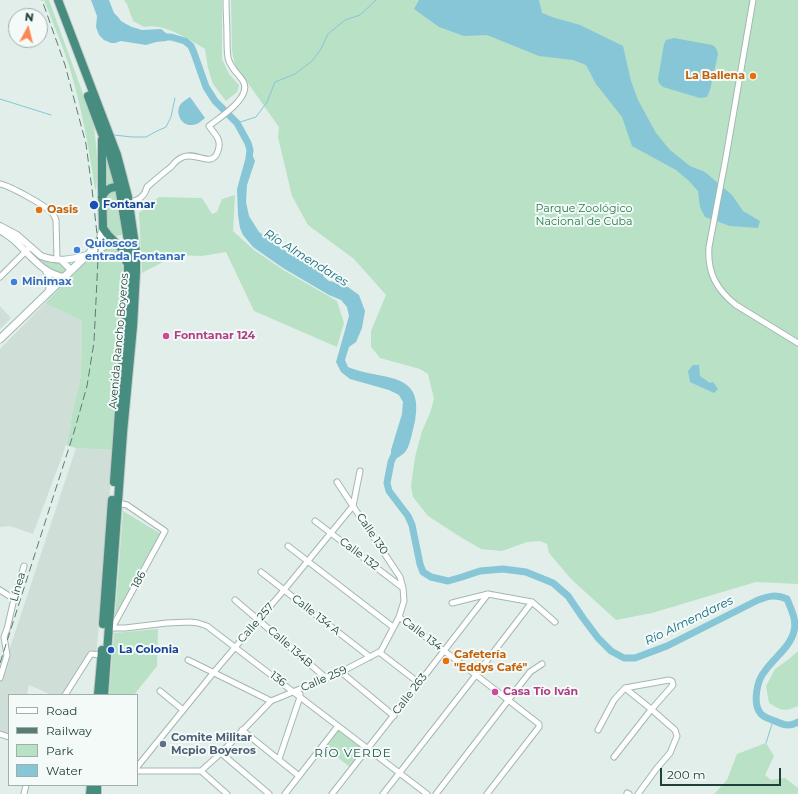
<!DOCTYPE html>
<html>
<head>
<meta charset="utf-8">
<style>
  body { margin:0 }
  #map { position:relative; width:798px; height:794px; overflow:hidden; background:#e2eee9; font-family:Montserrat,sans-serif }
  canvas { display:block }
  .legend { position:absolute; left:8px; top:694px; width:130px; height:92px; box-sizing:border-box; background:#f3faf7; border:1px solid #9fb0ab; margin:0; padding:5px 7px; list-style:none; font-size:12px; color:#20413a }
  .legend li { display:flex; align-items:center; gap:8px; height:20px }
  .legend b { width:20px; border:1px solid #9fb0ab }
  .north { position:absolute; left:8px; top:8px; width:40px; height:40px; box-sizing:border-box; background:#f3faf7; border:1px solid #9fb0ab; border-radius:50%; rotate:7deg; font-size:11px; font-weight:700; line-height:16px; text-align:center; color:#20413a }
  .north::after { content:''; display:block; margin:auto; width:14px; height:18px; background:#fe8451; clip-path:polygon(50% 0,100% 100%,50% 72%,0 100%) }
  .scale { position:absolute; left:660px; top:768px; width:121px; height:18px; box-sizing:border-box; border:2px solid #20413a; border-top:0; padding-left:5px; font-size:12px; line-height:14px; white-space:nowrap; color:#20413a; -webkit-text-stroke:3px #f3faf7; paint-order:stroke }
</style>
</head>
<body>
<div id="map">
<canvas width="798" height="794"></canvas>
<ul class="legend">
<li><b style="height:5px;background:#fff"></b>Road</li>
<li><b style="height:5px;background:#5b7c75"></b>Railway</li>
<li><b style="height:11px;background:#b9e1c6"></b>Park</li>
<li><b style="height:11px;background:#86c6d7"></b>Water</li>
</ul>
<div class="north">N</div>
<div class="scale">200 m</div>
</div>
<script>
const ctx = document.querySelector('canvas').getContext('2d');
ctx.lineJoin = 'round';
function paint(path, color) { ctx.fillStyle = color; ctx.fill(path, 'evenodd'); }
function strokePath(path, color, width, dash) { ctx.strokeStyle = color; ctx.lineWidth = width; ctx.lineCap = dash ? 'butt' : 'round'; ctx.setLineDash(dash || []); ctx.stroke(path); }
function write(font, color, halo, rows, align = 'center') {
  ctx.font = font + ' Montserrat,sans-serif'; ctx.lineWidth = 4; ctx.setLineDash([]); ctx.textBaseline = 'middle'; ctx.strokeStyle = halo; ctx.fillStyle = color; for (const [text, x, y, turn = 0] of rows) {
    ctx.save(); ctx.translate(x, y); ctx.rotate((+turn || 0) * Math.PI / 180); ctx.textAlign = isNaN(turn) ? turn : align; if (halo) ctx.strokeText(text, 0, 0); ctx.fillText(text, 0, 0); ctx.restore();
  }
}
paint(new Path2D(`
  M45,303L82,321L81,375L72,414L70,430L63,454L33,534L10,526L0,527V349Z
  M0,306L11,318L0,329Z
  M76,448L112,450L107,546L96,654L91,655L65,695H52L29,685L27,695H9V737L0,734V678Z`), '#d0ded8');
paint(new Path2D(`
  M44,0H49L94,124C96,146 99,168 96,190L95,189C89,149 82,109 70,69C63,46 53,23 44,0Z
  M124,0H222V59L229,74L239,85L237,92L226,101L213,84L208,68L205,49C188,39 164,23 144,27L133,21L127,4Z
  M231,0H798V584L756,582L652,613L616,620L571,579L549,553L547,544L540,541L527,542L502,551L481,549L462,538L428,516L413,497L411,486L415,457L422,431L430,413L434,399L428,374L420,369L380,358L371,347V331L386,295L354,259L308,225L292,196L278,137L279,127L235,65L232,51Z
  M106,156H108L116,183L106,188L105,158Z
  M116,190L125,234C116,238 109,235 107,225V197L110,192Z
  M235,195L233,231L254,250L285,271L337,301L344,323L337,347L254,311L226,252L202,256L176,255L142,273L139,213L159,197L202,198L212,214L217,212L222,199Z
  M110,246C117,248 121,253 123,260L121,329L112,450L76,448L66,445L70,430L72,414L81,375L82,321L45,303L93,255Z
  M32,252L53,262L61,263L67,268L65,272L63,274L49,271L31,253Z
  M123,511L161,534L115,617Z
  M158,629L157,666L134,695H109L114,633Z
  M798,651V706C783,712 783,711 769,703L766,686L775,669L789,659Z
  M339,730L364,749L350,767L325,748Z
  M766,743L774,756L765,775L771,780L785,778L798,788V794H714L727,780L737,754Z`), '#b9e1c6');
paint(new Path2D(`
  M91,0H109L114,13L118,17L121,21L126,24L132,27L142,30L161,29L171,37L166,41L156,42L146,45L121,41L115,43H111L104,40L99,35L96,27L97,16Z
  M419,0H539L542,13L555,18L580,25L623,46L631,81L638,100L656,133L670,150L690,166L705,172L732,195L743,211L760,221L758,228L730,226L705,217L700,207L698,191L689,181L676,170L632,146L622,117L596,84L586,65L573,60L539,56L487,35L464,36L439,27L414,9Z
  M674,38L712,45C716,47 717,49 718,54L710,90L707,97L700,98L663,87L659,83L658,79L664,44L666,40Z
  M190,97L205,118C201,121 198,125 192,125C182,126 175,114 180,105C182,102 187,99 190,97Z
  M250,150L255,161L247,185L246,202L249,216L259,232L287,252L315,265L320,269L324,277L329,281L340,283L348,287L359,295L365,311L362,328L356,342L349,347L345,360L348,367C380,381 425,369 415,421C413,429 410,445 406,451C403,455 395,459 391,462V450L402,414L403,402L399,395L389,390L350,379L341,372L336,362L349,316L347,307L341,300L329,295L283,268L253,247L243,235L240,228L238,215L237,189L245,160Z
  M693,365H699L700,376L710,383L713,382L718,389L714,393L690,382L688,371Z`), '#86c6d7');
strokePath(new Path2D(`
  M0,99L51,115
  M237,123L256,117L267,102L275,82L295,74L312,61L321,49L328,34L345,20L360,15L376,0
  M114,135L132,137H146L157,131L166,127L171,117L175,98
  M766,743L773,721`), '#86c6d7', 1);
strokePath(new Path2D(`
  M162,37H171L185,41L191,46L194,53L206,87L215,101L237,123L248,143L250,150L249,158
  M395,453L391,462L387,483L389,491L408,516L412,525L420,564L423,572L431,577L448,581L462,577L480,571L503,569L526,572L553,583L568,596L583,618L598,638L611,651L624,658H635L667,646L758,600C769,596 776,594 787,599C791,609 797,620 794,631C791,646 774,658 765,671C757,680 752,704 761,714C765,718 770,719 775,721C784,725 789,727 798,722`), '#86c6d7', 7);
const minor = new Path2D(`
  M753,0L726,157L709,247C707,273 717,290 736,305L798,343
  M0,184C10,186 47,206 53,214C54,215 55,218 56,220L57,259
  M129,202C138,201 145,196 147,187C155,180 163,173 171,167C174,163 178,159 183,157C196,151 212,169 218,151C222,139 215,135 209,126C219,118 253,97 243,81C238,73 231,69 228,58C227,51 227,44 227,37C227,25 226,12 226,0
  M0,277L28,249
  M315,521L403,588
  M288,546L393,627
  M261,572L370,657
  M0,590L14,599
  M235,600L326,678
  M452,603L488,594L532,602L555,622
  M399,617L476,675L539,724V727L487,794
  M108,628H125L167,623L190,622L198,623L207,626L427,794
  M112,628L165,531L127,505L118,503
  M379,652L419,683
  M188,660L271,701
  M341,672L394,716
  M0,678L7,655L4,637L7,629L14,599L24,566
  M625,688L651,709L675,730L677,736L670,753L657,768L638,794
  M160,691L183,710
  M65,695L91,654L101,655
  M242,730L299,776
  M598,730L614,700L625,688L669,680L672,681L673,685L650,711L614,757
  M0,734L9,737
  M221,753L269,794
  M279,759L300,697V694
  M137,767L214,672L284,590L353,506L360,471
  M137,771H201L227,794
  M201,771L221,753L271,701L341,672L381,651L399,617L404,601L403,588L400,577L337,482
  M627,793L629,794
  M24,794L26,785
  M285,794L338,726
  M332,794L419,683L488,594
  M383,794L476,675L532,602
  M436,794L530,672L542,664`);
const tertiary = new Path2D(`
  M0,226L17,235L41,256C58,262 70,260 87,255
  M0,230C5,234 11,237 15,241C30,255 44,275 65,277
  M61,260L71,270
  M46,271C50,277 50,284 49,292`);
const secondary = new Path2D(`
  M91,251L100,240L103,228
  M0,339L84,258L89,254L114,241`);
const trunk = new Path2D(`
  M58,0L117,155L128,197L136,252V272L133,326L123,432L104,695
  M88,96L110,155L119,187L128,241V278L127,300L114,482
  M102,140V186L103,228L108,235L121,248L124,253L126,261
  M102,197C106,188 114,185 122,189
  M103,624L112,500
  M98,695L102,650
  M90,794L91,785
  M97,794V785`);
strokePath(minor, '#a4b7b1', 7);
strokePath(tertiary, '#a4b7b1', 8);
strokePath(secondary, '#a0bab2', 9);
strokePath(trunk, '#c1cac8', 10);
strokePath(minor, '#fff', 5);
strokePath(tertiary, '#fff', 6);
strokePath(secondary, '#fff', 7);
strokePath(trunk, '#468c7f', 8);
strokePath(new Path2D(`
  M0,663L74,432L87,386L94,342L98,259V243L92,189L86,144L65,65L42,0`), '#5b7c75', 1, [8, 4]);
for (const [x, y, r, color] of [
  [753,76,4,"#e8710a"],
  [94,205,5,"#1a4fb4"],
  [39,210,4,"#e8710a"],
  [77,250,4,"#3f7fe0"],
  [14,282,4,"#3f7fe0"],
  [166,336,4,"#d1479c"],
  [111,650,4,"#1a4fb4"],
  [446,661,4,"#e8710a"],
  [495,692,4,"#d1479c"],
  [163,744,4,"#5c6f8a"]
]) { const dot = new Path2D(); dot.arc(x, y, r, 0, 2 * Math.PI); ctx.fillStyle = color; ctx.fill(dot); strokePath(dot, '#f3faf7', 1.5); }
write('bold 11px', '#c56008', '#f3faf7', [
  ["La Ballena",745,76,"right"],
  ["Oasis",47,210],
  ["Cafetería",454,655],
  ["\"Eddys Café\"",454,668]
], 'left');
write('bold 11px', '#164399', '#f3faf7', [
  ["Fontanar",103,205],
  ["La Colonia",119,650]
], 'left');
write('11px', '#277b4c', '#f3faf7', [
  ["Parque Zoológico",584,209],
  ["Nacional de Cuba",584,222]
]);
write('bold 11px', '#366cbe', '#f3faf7', [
  ["Quioscos",85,244],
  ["entrada Fontanar",85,257],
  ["Minimax",22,282]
], 'left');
write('bold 11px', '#b23c85', '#f3faf7', [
  ["Fonntanar 124",174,336],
  ["Casa Tío Iván",503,692]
], 'left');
write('11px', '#20413a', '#f3faf7', [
  ["Avenida Rancho Boyeros",119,341,-85],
  ["Calle 130",372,534,56],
  ["Calle 132",359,554,37],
  ["186",139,580,-62],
  ["Línea",18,587,-74],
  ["Calle 134 A",316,615,38],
  ["Calle 257",256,623,-49],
  ["Calle 134",422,634,37],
  ["Calle 134B",290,647,41],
  ["136",278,679,37],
  ["Calle 259",324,679,-23],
  ["Calle 263",410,694,-52]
]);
write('bold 11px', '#4e5e75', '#f3faf7', [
  ["Comite Militar",171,738],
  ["Mcpio Boyeros",171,751]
], 'left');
write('italic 12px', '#156a82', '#f3faf7', [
  ["Río Almendares",306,258,32],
  ["Río Almendares",689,621,-26]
]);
ctx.letterSpacing = '1px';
write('12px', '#1a554a', '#f3faf7', [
  ["RÍO VERDE",353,753]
]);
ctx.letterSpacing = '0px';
</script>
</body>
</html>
